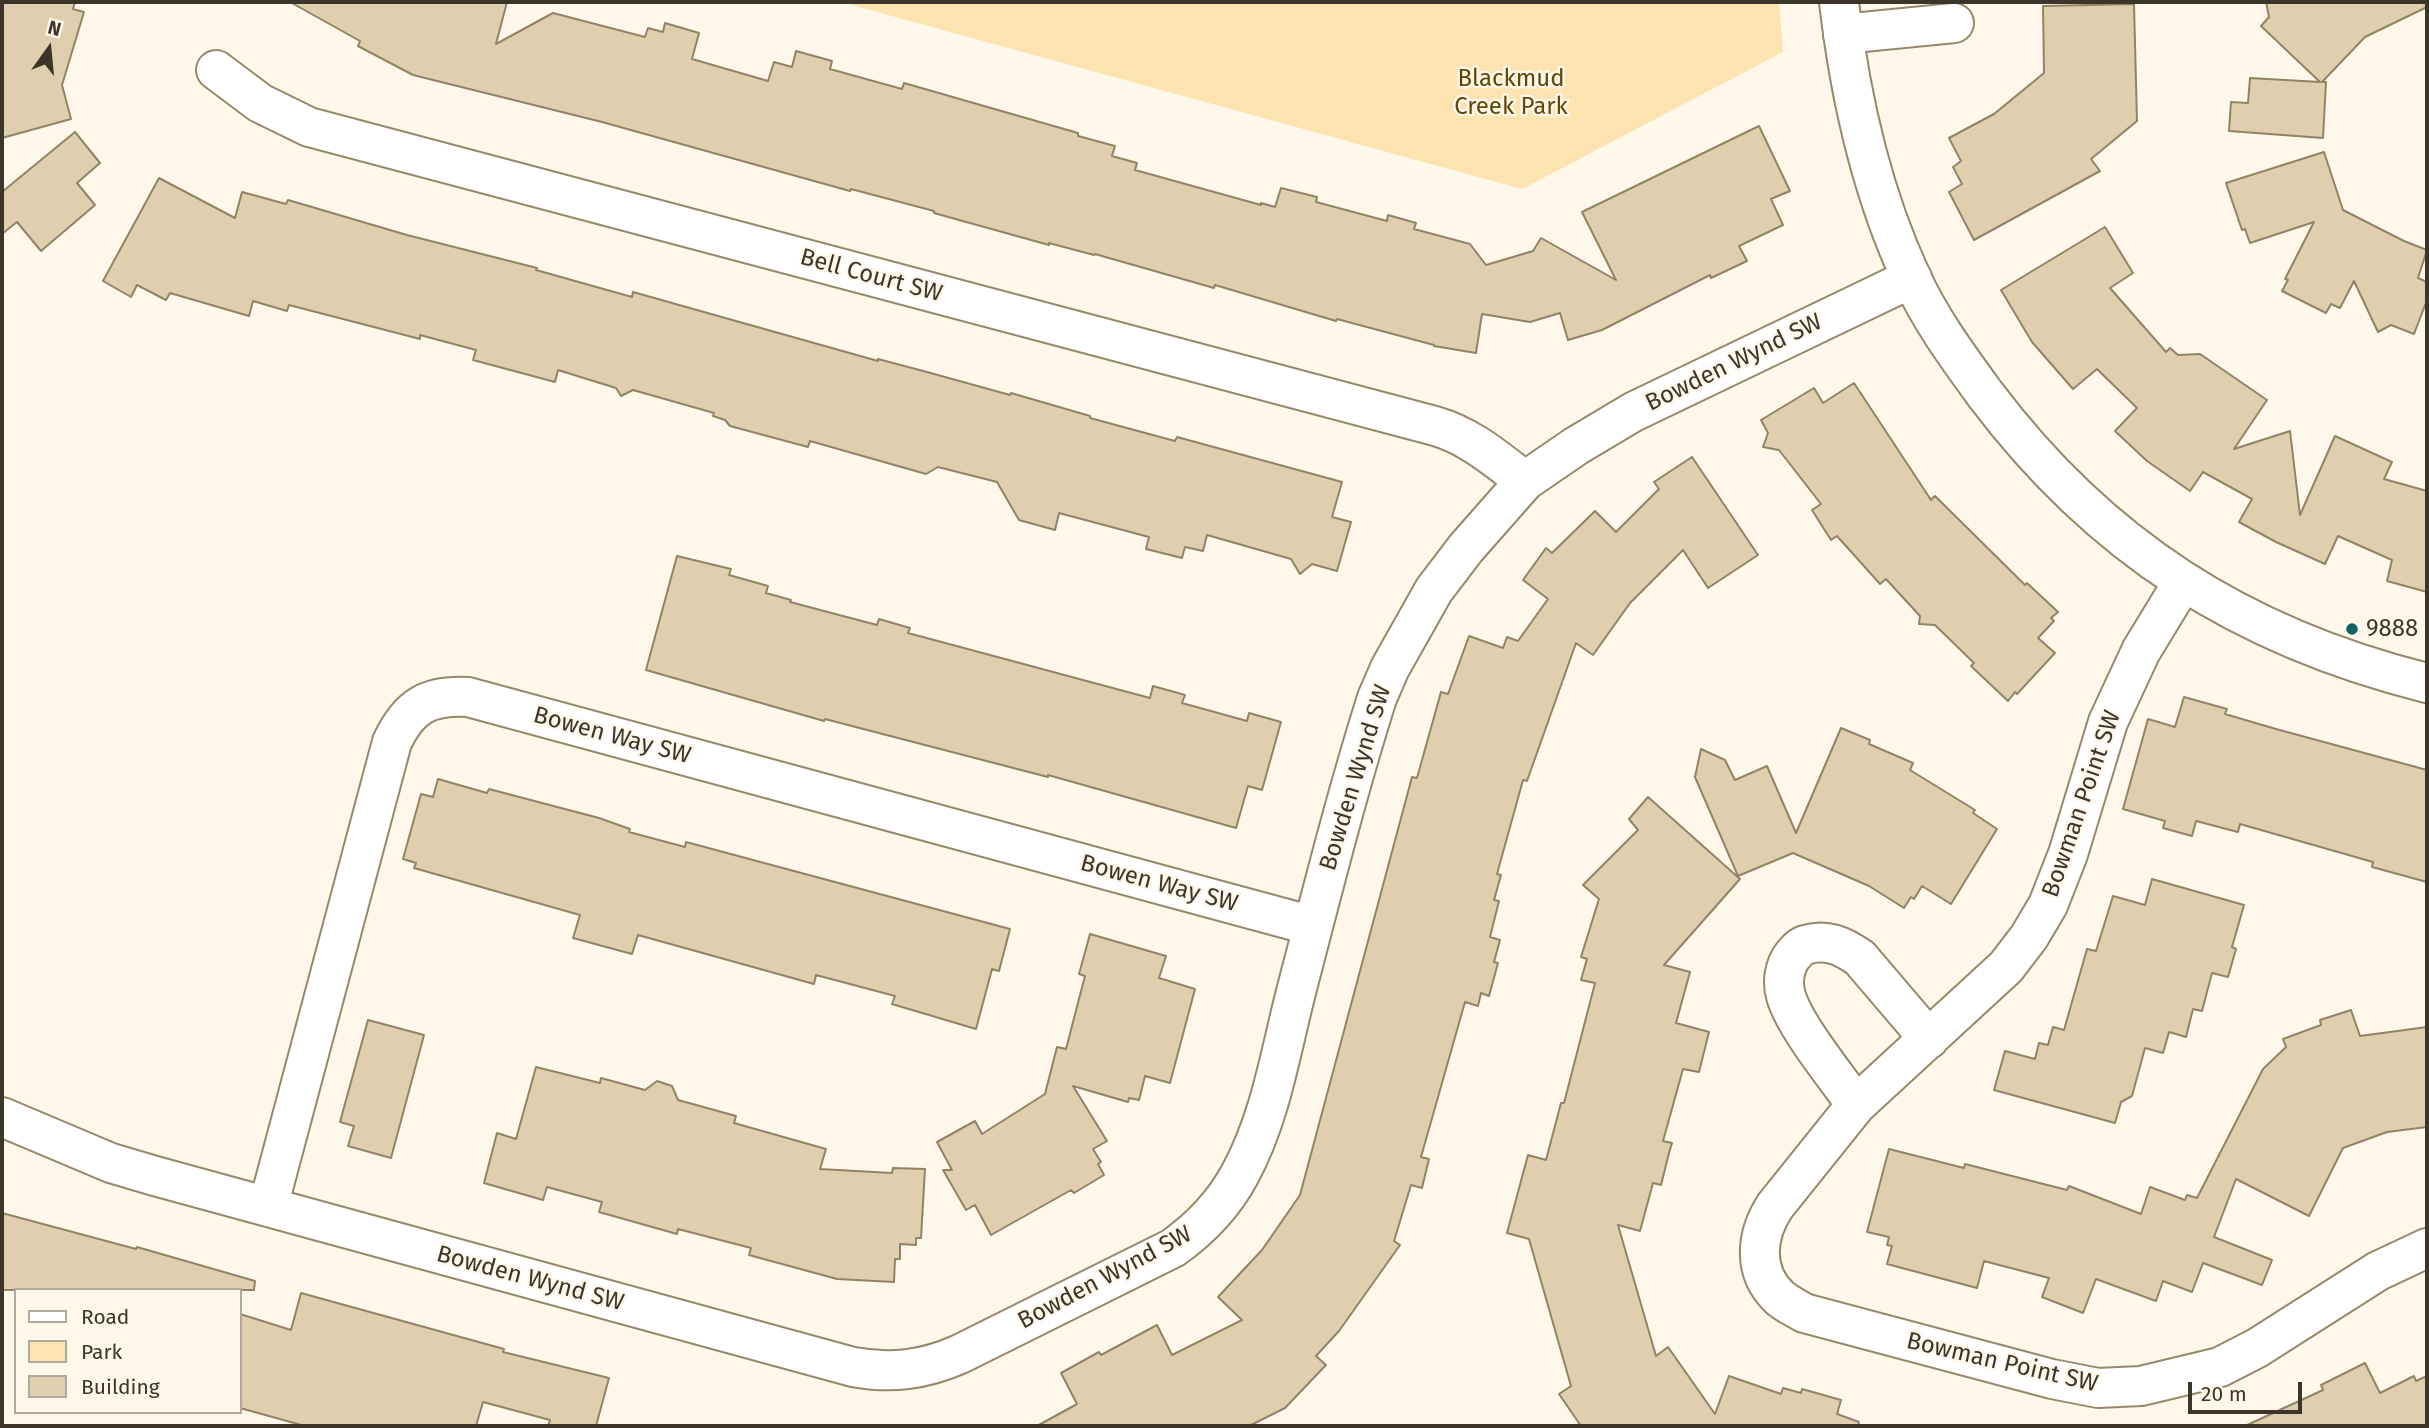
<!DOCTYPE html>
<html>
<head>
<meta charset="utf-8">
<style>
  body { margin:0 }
  #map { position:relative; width:2429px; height:1428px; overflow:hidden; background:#fef7ea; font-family:"Fira Sans",sans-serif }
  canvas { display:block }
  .frame { position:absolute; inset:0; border:4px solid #3c3529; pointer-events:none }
  .legend { position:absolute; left:14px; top:1288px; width:228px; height:126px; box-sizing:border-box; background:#fef7ea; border:2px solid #b0a99d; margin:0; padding:9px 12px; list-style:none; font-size:21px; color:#3c3529 }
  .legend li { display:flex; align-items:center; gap:14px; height:35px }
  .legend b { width:35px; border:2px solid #b0a99d }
  .north { position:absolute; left:14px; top:14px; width:70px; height:70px; -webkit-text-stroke:5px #fef7ea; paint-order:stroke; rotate:15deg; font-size:19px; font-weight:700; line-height:28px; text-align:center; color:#3c3529 }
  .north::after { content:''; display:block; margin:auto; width:24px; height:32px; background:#3c3529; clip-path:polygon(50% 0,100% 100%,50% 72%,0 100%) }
  .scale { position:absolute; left:2188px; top:1382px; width:114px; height:32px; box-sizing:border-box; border:4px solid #3c3529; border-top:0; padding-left:9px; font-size:21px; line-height:24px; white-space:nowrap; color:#3c3529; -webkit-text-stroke:5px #fef7ea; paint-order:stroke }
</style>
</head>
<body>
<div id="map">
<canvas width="2429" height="1428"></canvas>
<div class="frame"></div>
<ul class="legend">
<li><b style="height:9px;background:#fff"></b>Road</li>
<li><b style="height:19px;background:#fde3af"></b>Park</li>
<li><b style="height:19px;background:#e0cfaf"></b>Building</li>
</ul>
<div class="north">N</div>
<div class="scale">20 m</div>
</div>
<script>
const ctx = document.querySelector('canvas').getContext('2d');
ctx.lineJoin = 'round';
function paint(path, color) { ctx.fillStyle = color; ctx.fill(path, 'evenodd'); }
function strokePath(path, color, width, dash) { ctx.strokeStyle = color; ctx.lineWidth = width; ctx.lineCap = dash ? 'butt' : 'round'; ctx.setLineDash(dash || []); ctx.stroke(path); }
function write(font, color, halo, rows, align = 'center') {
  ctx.font = font + ' "Fira Sans",sans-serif'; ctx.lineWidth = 5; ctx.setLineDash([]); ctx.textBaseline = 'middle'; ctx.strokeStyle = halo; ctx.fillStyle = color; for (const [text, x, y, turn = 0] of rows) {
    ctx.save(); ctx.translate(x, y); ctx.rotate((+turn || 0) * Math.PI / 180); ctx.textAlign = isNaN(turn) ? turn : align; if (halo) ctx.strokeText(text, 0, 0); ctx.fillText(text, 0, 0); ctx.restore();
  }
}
paint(new Path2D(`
  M841,2H1779L1783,52L1522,189Z`), '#fde3af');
const building = new Path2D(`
  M2,2H75L73,9L84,12L62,85L71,119L2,138Z
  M290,2H507L496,44L553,13L645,37L648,28L663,32L665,23L699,33L692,59L768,81L774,62L792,67L796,51L832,61L830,69L902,89L904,83L1078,133V136L1115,146L1112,156L1137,163L1135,170L1261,205V203L1275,207L1281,188L1317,197L1316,202L1387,221L1388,215L1416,223L1414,229L1470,244L1486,265L1533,251L1541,238L1616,280L1582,212L1759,126L1790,191L1771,199L1783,225L1739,246L1747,261L1711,278L1710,275L1602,330L1568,340L1560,313L1530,322L1482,314L1476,353L1434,346V345L1337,319L1336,321L1215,285L1214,288L1095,254L1094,255L1049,243V245L934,213V211L851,189L850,191L602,122L413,75L358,46L360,41Z
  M2266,2H2427V7L2365,37L2322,82H2326L2323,138L2229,131L2231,102L2248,103L2250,78L2320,82L2261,26L2269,17Z
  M2134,4L2137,121L2091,159L2100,171L1974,240L1949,192L1962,184L1953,167L1961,161L1949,138L1994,114L2044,73L2043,6Z
  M75,132L100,163L77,183L95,205L41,251L17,222L2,234V192Z
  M2324,152L2343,210L2404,241L2427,250L2418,278L2427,282V300L2414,334L2391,325L2378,332L2354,281L2340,308L2331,304L2326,313L2282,291L2288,280L2285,279L2314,222L2250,243L2245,229L2242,230L2226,183Z
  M159,178L235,218L242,192L286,204L288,200L407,235L537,268L536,270L632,297L633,292L878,361V359L927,372L1010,395L1011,393L1090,416V418L1175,441L1177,437L1342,482L1332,517L1351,522L1337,571L1312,564L1300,574L1291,559L1207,535L1203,551L1185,547L1182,558L1146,549L1149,537L1059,513L1055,530L1019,520L997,482L938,467L926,474L810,441L808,447L730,426L725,420L713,416L714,413L633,390L621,396L616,388L558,370L555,382L473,360L476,350L420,335V339L289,305L287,311L253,301L249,316L170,293L166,300L137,285L131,297L103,281Z
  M2105,227L2133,273L2110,288L2166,352L2170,348L2178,355L2200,354L2267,400L2234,449L2290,431L2300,515L2335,436L2392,462L2384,479L2427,491V592L2387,581L2392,560L2338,536L2325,564L2276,542L2239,522L2252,499L2203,472L2190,491L2147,461L2115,431L2137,408L2097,369L2073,389L2032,342L2001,290Z
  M1854,383L1931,500L1935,496L2025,585L2027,583L2058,612L2051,618L2054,621L2038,638L2055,653L2017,694L2015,692L2008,701L1971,666L1974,663L1935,625L1919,624L1920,616L1886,579L1880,584L1837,536L1831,540L1812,510L1821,504L1779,450L1763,447L1768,433L1761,420L1814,388L1823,403Z
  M1692,457L1758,555L1708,588L1683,550L1630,603L1593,655L1576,643L1527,781L1523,780L1497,874L1501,875L1494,900L1499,901L1490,937L1500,940L1494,962L1498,963L1489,996L1481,993L1478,1006L1465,1002L1421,1157L1429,1159L1422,1188L1411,1185L1394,1241L1400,1245L1339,1331L1316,1356L1326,1365L1285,1408L1249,1426H1037L1077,1404L1061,1373L1099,1352L1101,1355L1157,1325L1172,1355L1242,1320L1218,1297L1262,1250L1300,1195L1412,777L1417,778L1441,692L1448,694L1469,636L1503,648L1507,637L1518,641L1548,599L1523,580L1546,548L1552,553L1595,511L1616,532L1659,489L1654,482Z
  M677,556L731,569L729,575L768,586L766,593L791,600L790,602L877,625L879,619L910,628L908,633L1150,698L1153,686L1185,695L1182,703L1247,721L1249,713L1281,722L1262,790L1248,786L1236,828L1048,775V777L825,719L824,721L646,670Z
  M2184,697L2227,709L2225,714L2276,729L2427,770V882L2372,867L2373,862L2240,824L2238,832L2196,821L2192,836L2163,828L2165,821L2123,809L2148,719L2175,727Z
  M1841,728L1870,740L1869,744L1913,763L1910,770L1975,810L1973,813L1997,829L1951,904L1922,886L1914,899L1911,897L1904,908L1869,886L1793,853L1738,876L1695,777L1701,749L1725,760L1735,780L1767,766L1796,833Z
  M438,779L487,793L489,789L599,818L630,829L629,832L685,847L686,842L1010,929L999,971L992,969L976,1029L892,1004L895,996L816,975L814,984L638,935L632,954L573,938L580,915L414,868L416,863L403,859L421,794L433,797Z
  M1648,797L1740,879L1664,965L1690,972L1676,1023L1709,1032L1699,1072L1683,1069L1663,1141L1672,1143L1669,1153L1661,1185L1653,1183L1640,1231L1618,1225L1656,1356L1668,1347L1715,1414L1729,1376L1781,1394L1783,1388L1801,1393L1802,1389L1841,1400L1837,1414L1859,1422L1858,1426H1581L1559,1394L1571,1386L1529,1239L1507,1233L1528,1155L1546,1160L1561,1103H1564L1595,983L1581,980L1587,959L1581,957L1599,899L1583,885L1638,830L1629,819Z
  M2152,879L2244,905L2232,947L2236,949L2228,977L2212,973L2202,1011L2193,1009L2186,1037L2169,1032L2163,1053L2145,1048L2132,1096L2121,1102L2115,1123L1994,1090L2005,1051L2035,1059L2039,1043L2048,1045L2053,1027L2064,1030L2087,949L2096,951L2113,896L2145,905Z
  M1090,934L1166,956L1159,978L1195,989L1170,1083L1145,1076L1139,1100L1129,1098L1128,1102L1073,1086L1107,1141L1093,1149L1101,1162L1098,1164L1104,1175L1074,1193L1071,1190L991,1235L975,1205L966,1210L943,1170H952L937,1142L975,1121L982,1134L1045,1094L1057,1047L1066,1049L1085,976L1079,974Z
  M2351,1010L2360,1036L2427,1027V1127L2387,1132L2343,1148L2309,1216L2236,1179L2214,1237L2272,1260L2262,1285L2203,1263L2192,1292L2163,1281L2156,1301L2096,1279L2083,1313L2042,1297L2049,1278L1984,1261L1977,1288L1887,1264L1892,1246L1887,1245L1889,1237L1867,1232L1889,1149L1964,1168L1965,1164L2067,1190L2069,1186L2141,1214L2150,1187L2185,1200L2187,1195L2197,1198L2263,1069L2286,1047L2283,1039L2321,1025L2320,1020Z
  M368,1020L424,1035L391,1158L348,1146L354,1126L340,1122Z
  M536,1067L600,1083L601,1078L645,1090L657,1081L672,1086L678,1100L736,1116L734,1123L826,1149L820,1169L892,1173L893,1168L925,1169L921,1238H916V1245L900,1244V1259H895L894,1282L837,1279L749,1255L751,1248L678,1229L677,1234L599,1212L602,1202L547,1187L543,1200L484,1183L497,1133L516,1139Z
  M2,1213L136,1249L137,1247L255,1281L254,1290H2Z
  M301,1293L504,1349L503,1352L609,1378L596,1426H548L550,1420L483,1402L476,1426H305L240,1408V1314L291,1330Z
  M2365,1363L2380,1393L2414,1376L2416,1381L2427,1376V1426H2245L2323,1390L2321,1385Z`);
paint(building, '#e0cfaf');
strokePath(building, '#928365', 2);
const minor = new Path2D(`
  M1843,34L1954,23
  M216,70L260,103L309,127L1435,426C1470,436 1496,459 1525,481
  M2183,582L2141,651L2108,722L2068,854L2048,905L2029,937L2006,967L1856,1105L1775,1206C1756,1235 1752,1272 1780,1298C1787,1304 1796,1308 1804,1313L2052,1379L2098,1388L2141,1386L2220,1367L2257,1348L2378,1271L2427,1248
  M1856,1105C1837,1077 1795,1027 1786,996C1782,983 1784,966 1793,955C1797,951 1799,947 1805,945C1826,938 1843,946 1860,958L1929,1039
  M2,1117L111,1163L155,1176L853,1367C891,1374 924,1370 960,1354L1173,1248C1201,1228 1224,1204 1240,1174C1270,1119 1280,1055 1295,996C1321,896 1346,796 1377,698L1390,668L1434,590L1466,548L1525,481L1576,446L1633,412L1912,278
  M268,1207L392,742C409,706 428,695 468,697L1313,926`);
const tertiary = new Path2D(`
  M1839,2C1850,96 1871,191 1911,277C1930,319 1958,357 1985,394C2100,547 2242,637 2427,683`);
strokePath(minor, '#98886a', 42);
strokePath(tertiary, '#98886a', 42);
strokePath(minor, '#fff', 38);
strokePath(tertiary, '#fff', 38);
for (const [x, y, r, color] of [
  [2352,629,7,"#116169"]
]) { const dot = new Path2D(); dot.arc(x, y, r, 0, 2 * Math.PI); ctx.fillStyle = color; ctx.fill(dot); strokePath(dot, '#fef7ea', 2.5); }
write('24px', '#614705', '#fef7ea', [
  ["Blackmud",1511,79],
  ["Creek Park",1511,107]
]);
write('24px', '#3c3529', '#fef7ea', [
  ["Bell Court SW",871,276,15],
  ["Bowden Wynd SW",1734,363,-26],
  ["Bowen Way SW",612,736,15],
  ["Bowden Wynd SW",1356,778,-73],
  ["Bowman Point SW",2082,804,-71],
  ["Bowen Way SW",1159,884,15],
  ["Bowden Wynd SW",1105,1278,-28],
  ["Bowden Wynd SW",530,1279,15],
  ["Bowman Point SW",2002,1363,13]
]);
write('24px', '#3c3529', '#fef7ea', [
  ["9888",2366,629]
], 'left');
</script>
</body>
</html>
